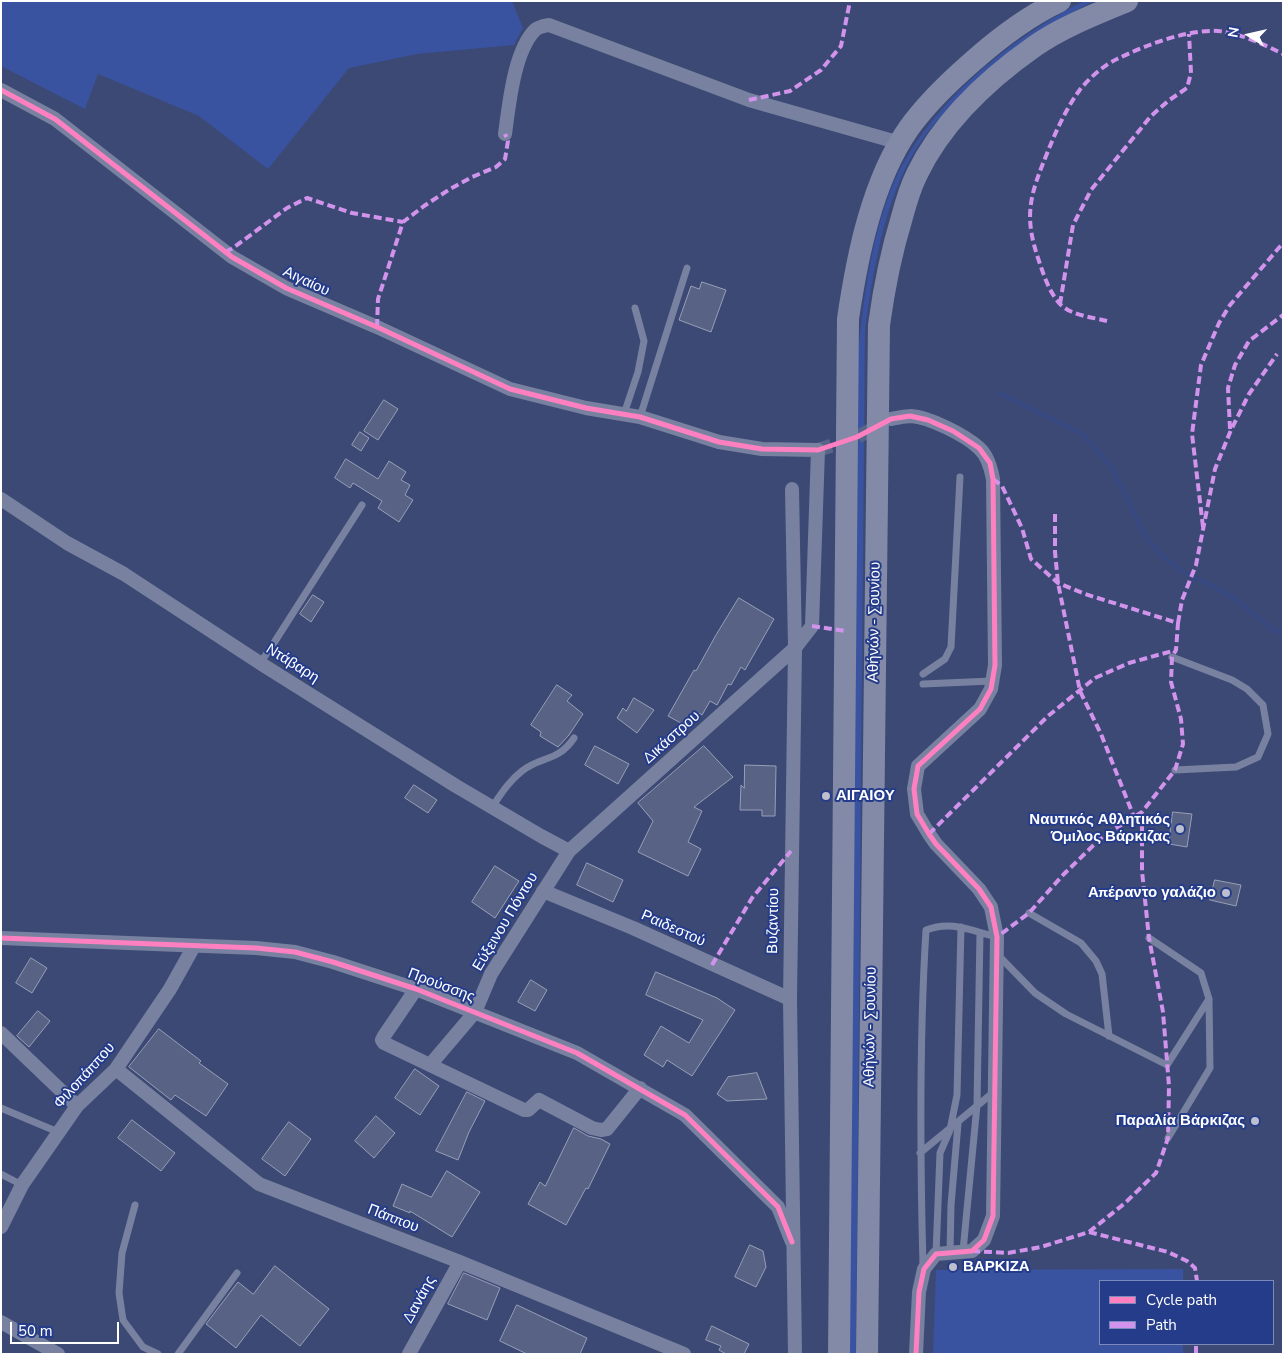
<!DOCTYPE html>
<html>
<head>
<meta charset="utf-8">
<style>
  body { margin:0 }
  #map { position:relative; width:1284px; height:1355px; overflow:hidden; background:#3c4974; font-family:"Nunito Sans",sans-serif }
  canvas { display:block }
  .frame { position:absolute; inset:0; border:2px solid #fff; pointer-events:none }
  .legend { position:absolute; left:1099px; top:1280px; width:175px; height:65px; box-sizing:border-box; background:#253c8b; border:1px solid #7c8ab9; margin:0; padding:6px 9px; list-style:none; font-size:15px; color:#fff }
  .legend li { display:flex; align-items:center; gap:10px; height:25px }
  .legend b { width:25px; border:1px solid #7c8ab9 }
  .north { position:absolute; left:1224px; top:10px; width:50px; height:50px; -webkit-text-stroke:4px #253c8b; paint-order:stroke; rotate:280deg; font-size:14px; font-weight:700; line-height:20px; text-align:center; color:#fff }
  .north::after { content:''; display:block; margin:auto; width:18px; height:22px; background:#fff; clip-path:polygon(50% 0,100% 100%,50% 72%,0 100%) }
  .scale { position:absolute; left:10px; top:1322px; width:109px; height:22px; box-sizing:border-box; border:2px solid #fff; border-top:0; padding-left:6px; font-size:15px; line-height:18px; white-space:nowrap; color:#fff; -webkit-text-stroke:4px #253c8b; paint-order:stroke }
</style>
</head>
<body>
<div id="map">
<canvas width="1284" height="1355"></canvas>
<div class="frame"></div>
<ul class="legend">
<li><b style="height:6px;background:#ff80c0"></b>Cycle path</li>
<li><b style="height:6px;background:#d193ec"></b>Path</li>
</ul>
<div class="north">N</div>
<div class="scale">50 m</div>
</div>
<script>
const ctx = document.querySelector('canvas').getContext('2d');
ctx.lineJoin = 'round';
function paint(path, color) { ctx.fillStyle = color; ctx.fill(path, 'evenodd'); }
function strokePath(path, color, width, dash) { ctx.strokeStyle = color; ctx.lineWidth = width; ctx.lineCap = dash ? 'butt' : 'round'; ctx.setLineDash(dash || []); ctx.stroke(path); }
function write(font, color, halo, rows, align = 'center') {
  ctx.font = font + ' "Nunito Sans",sans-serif'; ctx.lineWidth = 4; ctx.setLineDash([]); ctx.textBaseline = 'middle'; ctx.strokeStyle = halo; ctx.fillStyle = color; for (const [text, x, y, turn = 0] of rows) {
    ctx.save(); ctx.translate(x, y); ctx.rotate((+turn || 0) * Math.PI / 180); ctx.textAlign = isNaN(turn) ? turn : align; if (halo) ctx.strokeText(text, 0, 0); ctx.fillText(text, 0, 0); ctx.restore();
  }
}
paint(new Path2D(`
  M1,1H512L523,28L514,45L417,54L349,68L268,169L199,116L98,74L85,109L1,66Z
  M1084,1H1094C1056,20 1026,42 993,69C972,86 952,103 935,123C887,178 875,260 865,329L856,1354H848L856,376C862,313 868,247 892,187C925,108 1008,39 1084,1Z
  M1183,1269V1281H1100V1344H1183V1354H933L936,1270Z`), '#3a53a0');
strokePath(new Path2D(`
  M999,393L1082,434L1111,466L1145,536L1160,554L1183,572L1211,585L1238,601L1273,630L1283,633`), '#384982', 4.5);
const building = new Path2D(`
  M702,282L726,290L711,332L679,320L691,286L699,289Z
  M384,400L398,409L378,440L364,431Z
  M360,432L369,438L361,451L352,445Z
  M346,459L378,479L389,461L406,472L401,480L410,485L405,495L413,500L399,522L378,508L382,501L353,483L350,488L335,478Z
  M313,595L324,602L311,622L300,614Z
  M739,598L774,619L745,670L741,667L731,685L728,684L717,705L710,701L702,715L699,713L690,728L668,716L694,670L696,671L716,635Z
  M557,685L572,695L567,701L583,714L569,735L558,747L540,736L541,732L531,725Z
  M634,698L654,710L637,733L617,718L623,708L626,711Z
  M595,746L629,764L618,784L585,765Z
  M704,746L733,777L694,807L702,811L688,842L701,849L688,876L638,852L653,821L638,803Z
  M745,765L776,766L775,816H762V810H740L741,785L744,788Z
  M414,785L437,800L428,813L405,798Z
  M1173,812L1192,814L1187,847L1169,844Z
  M587,863L623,880L613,902L577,885Z
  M495,866L519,881L495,918L472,902Z
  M1215,880L1241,885L1236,906L1210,900Z
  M31,958L47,968L32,993L16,983Z
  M656,972L717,998L735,1010L692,1076L667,1060L663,1067L644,1055L661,1026L689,1043L703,1020L646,995Z
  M531,980L547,990L535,1011L518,1002Z
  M38,1011L50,1021L29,1047L17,1036Z
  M159,1029L201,1061L199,1063L228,1084L206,1116L175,1095L171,1100L129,1067Z
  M415,1069L439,1086L420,1115L395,1098Z
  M757,1073L767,1099L727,1101L717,1094L728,1077Z
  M467,1092L485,1101L469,1132L458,1160L436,1151Z
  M376,1116L395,1133L374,1158L355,1141Z
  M132,1120L175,1153L161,1171L118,1138Z
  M289,1122L311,1139L285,1176L262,1159Z
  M574,1128L588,1136L601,1139L610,1144L588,1189L586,1188L566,1225L528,1204L540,1182L545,1186Z
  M447,1171L480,1192L452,1237L410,1211V1213L393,1206L402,1184L431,1197Z
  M750,1245L763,1251L766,1267L756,1287L735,1277Z
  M275,1266L329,1309L300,1346L261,1315L236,1348L206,1324L238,1282L253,1294Z
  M464,1273L500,1288L487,1320L448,1304Z
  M517,1305L587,1338L580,1354H527L500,1341Z
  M712,1326L749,1344L744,1354H726L719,1350L721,1346L706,1340Z`);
paint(building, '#586284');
strokePath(building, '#979fb7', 1);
strokePath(new Path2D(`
  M818,450L857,437L882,424`), '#596489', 14, [14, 7]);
strokePath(new Path2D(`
  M624,414L638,372L644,341L635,308
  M640,417L687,268
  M1172,657L1232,680L1247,689L1263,705L1268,734L1258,757L1236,767L1175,770
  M260,663L270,649L362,505
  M923,674L945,659L951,647L960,477
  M923,684L992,681
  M492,807C501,794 509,781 522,771C541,756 558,762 574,738
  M1029,913L1081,943L1096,961L1102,974L1109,1036
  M1149,938L1201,973L1209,999L1210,1068L1168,1138
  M997,954L1035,993L1066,1014L1167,1065L1209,999
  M1,1108L58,1132
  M920,1153L995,1091
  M1,1174L22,1185
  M135,1205L122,1253L119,1293L123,1320L143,1347L158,1354
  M963,1251L977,1105L980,933
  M950,1253L951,1205L958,1124
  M936,1254L940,1153L950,1130L957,1095L961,927
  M923,1266C920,1154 919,1042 926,930C952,920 971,931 997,937
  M178,1354L237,1273`), '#7882a0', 7);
strokePath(new Path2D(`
  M1,90L55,119L232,257L286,288L377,327L510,389L586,408L640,417L719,442L762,449L818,450L812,626L795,648L569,851L491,974L475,1012L430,1065
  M505,134C509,105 514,51 535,30C538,27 544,26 549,25L749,100L900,143
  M891,419C898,418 905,416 911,416C929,417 965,435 979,448C988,456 991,468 993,479L995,665L991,689L980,709L918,766L914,789L917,814L929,834L936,844L979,889L991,907L997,937L993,1216L984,1240L972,1251L936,1254L924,1269L919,1292L916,1354
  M792,489L795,648L790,999L795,1354
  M1,499L67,543L124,574L263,665L456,786L541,836L569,851
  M543,891L633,928L790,999
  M1,938L256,948L295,952L333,962L416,989L577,1053L685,1115L778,1207L792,1242
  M416,989L384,1036L382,1040L384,1043L524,1110H528L539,1100L592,1128L601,1130L607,1129L640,1088
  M1,1033L77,1106
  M116,1069L259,1184L460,1262L684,1354
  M1,1227L22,1185L77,1106L116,1069L170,989L194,946
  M1,1322L58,1354
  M409,1354L460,1262`), '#7882a0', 14);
strokePath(new Path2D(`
  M839,1354L848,319C857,257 872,181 909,128C927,103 949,82 972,62C999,38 1028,16 1060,1
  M867,1354L879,325C884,288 891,253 902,217C906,202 910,188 917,174C942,122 988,79 1035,46C1062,27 1096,14 1127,1`), '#828aa7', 22);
strokePath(new Path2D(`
  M749,100L790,91L821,70L841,46L850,1
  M225,252L233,248L287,208L307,198L352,213L403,222
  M1060,304L1073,225L1091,190L1151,116L1168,101L1187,88L1191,73L1189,34
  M1107,321C1092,317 1073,316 1061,305C1050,294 1044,276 1039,261C1023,215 1030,195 1048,151C1056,131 1066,109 1079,91C1088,79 1104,65 1117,59C1146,45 1194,26 1226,32C1246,36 1265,45 1283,54
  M377,327L378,299L403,222L424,206L450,189L472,177L496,167L505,159L508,141L505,134
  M1230,429L1228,388L1235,365L1249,341L1283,315
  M993,479L1002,486L1022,528L1031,559L1058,583L1085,594L1178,623L1176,650L1172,657L1171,682L1181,719L1183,744L1175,770L1142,812L1103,836L1063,875L1029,913L997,937
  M1055,514V552L1058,583L1080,691L1101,734L1134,817
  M1203,527L1192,434L1201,365L1219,323L1230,305L1283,243
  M1178,623L1182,600L1196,565L1215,469L1231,430L1249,394L1277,354
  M812,626L845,631
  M929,834L1048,716L1095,678L1129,663L1176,650
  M712,965L752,898L791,851
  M1089,1232L1168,1252L1187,1261L1195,1268L1197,1281
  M972,1251L1008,1253L1041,1247L1089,1232L1125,1203L1156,1173L1168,1138L1169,1086L1163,1012L1149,938L1142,871V812
  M1196,1354V1344`), '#d193ec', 4, [8, 4]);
strokePath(new Path2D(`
  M1,90L55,119L232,257L286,288L377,327L510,389L586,408L640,417L719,442L762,449L818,450L857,437L891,419L910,416L928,420L953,431L979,448L990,463L993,479L995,665L991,689L980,709L918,766L914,789L917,814L929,834L936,844L979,889L991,907L997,937L993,1216L984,1240L972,1251L936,1254L924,1269L919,1292L916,1354
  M1,938L256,948L295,952L333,962L416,989L577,1053L685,1115L778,1207L792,1242`), '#ff80c0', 5);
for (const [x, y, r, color] of [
  [826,796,5,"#bbbfce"],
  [1180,829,5,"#bbbfce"],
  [1226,893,5,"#bbbfce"],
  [1255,1121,5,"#bbbfce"],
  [953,1267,5,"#bbbfce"]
]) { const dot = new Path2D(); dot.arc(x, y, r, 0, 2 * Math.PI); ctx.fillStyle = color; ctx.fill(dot); strokePath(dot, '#253c8b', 2); }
write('15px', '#fff', '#253c8b', [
  ["Αιγαίου",306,282,25],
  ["Αθήνών - Σουνίου",875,622,-89],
  ["Ντάβαρη",292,664,32],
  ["Δικάστρου",672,738,-42],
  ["Βυζαντίου",774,921,-89],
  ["Εύξεινου Πόντου",506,922,-59],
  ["Ραιδεστού",673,929,24],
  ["Προύσσης",441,986,21],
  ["Αθήνών - Σουνίου",871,1027,-89],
  ["Φιλοπάππου",85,1076,-48],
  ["Πάππου",393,1219,21],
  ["Δανάης",420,1300,-61]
]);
write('bold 15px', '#fff', '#253c8b', [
  ["ΑΙΓΑΙΟΥ",836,796,"left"],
  ["Ναυτικός Αθλητικός",1170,820],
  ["Όμιλος Βάρκιζας",1170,837],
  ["Απέραντο γαλάζιο",1216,893],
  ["Παραλία Βάρκιζας",1245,1121],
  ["ΒΑΡΚΙΖΑ",963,1267,"left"]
], 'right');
</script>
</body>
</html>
